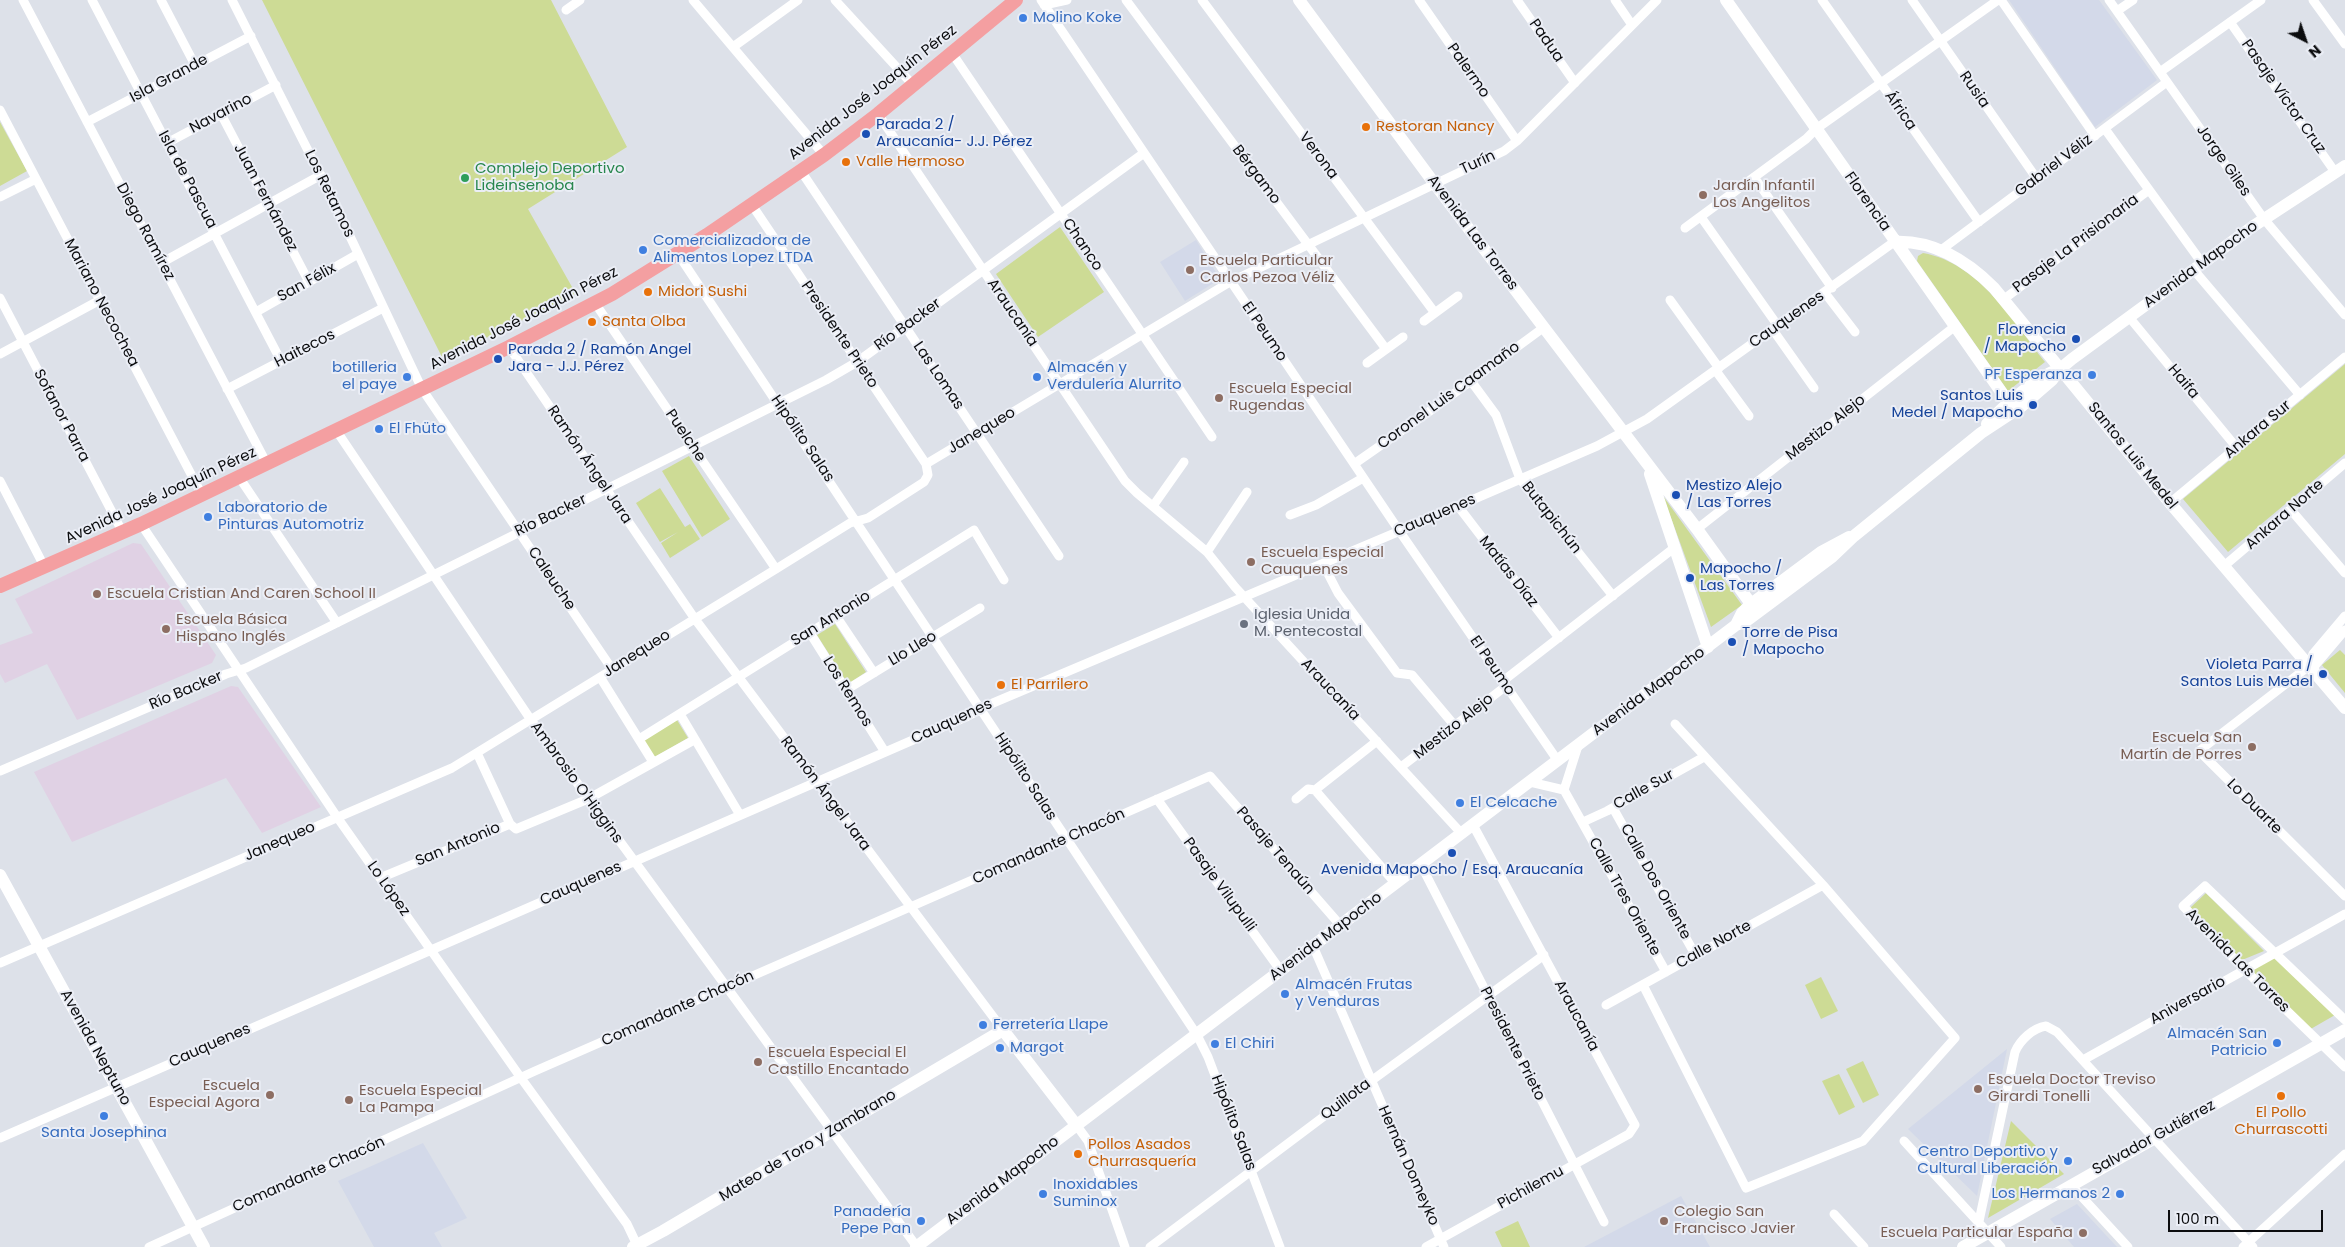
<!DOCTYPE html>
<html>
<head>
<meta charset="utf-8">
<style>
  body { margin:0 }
  #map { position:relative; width:2345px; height:1247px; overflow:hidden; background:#dde1e9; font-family:Poppins,sans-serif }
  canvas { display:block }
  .north { position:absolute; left:2280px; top:15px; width:50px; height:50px; -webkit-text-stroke:4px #ebeef6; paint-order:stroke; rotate:139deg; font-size:14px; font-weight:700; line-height:20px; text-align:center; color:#0b0c0e }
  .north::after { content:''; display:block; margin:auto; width:18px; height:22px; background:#0b0c0e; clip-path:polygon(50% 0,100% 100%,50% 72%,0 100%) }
  .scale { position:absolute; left:2168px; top:1210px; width:155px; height:22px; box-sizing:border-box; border:2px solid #0b0c0e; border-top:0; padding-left:6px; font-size:15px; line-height:18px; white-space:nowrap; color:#0b0c0e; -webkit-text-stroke:4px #ebeef6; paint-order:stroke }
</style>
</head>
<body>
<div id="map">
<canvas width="2345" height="1247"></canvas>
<div class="north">N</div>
<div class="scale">100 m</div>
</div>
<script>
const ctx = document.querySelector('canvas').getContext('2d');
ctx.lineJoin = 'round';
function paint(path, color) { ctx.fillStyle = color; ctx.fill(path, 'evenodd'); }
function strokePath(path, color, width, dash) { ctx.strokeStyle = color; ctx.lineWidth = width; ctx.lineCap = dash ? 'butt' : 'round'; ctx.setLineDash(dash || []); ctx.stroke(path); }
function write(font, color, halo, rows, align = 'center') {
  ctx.font = font + ' Poppins,sans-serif'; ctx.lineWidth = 4; ctx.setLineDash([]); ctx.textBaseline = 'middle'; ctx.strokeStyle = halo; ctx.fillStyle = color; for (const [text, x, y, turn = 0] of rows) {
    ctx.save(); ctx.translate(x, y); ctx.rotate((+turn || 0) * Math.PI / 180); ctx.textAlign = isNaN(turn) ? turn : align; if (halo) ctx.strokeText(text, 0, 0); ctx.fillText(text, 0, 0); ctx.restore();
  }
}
paint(new Path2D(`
  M133,543L141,544L216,655L212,663L77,720L47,664L5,683L0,674V645L33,633L15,599Z
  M231,686L238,687L321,807L262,833L226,778L72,842L34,772Z`), '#e0d1e4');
paint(new Path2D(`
  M2009,0H2099L2157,80L2095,127Z
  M1196,240L1220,279L1185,301L1160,262Z
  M2007,1049L1977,1196L1908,1129Z
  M423,1143L467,1218L434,1233L442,1247H374L338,1181Z
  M1681,1196L1710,1247H1584Z
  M2077,1204L2117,1247H2074L2050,1219Z`), '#d3d9e9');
paint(new Path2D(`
  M262,0H551L627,147L528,209L576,294L443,359Z
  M0,122L27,171L0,186Z
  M1060,227L1104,292L1038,337L996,274Z
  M1923,253C1979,263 2013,321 2045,362L2008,391L1917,261L1918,256Z
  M2345,364V454L2228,552L2183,499Z
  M689,456L730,519L702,537L662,471Z
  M660,488L685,527L690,524L700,539L670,558L661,543L678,532L660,542L636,503Z
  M1663,496L1742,605L1711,627Z
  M835,624L866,672L848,684L817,635Z
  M2340,650L2345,655V693L2322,665Z
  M677,720L688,738L653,758L643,741Z
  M2206,893L2264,951L2242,960L2190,908Z
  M2274,956L2335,1015L2309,1030L2249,972Z
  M1821,977L1838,1011L1821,1019L1805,985Z
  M1863,1061L1879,1095L1863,1103L1846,1069Z
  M1839,1074L1855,1107L1839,1115L1822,1081Z
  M2011,1121L2064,1174L1988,1218Z
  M1518,1221L1530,1247H1502L1495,1232Z`), '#cddb95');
strokePath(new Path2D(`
  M23,0L267,464
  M92,0L281,361
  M161,0L195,65
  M232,0L331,196L422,389L612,669
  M693,0L824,155
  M835,0L913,85
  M1041,0L1400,532L1558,761
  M1126,0L1386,349
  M1202,0L1435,313
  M1419,0L1517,141
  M1517,0L1575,83
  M1615,0L1632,25
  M1822,0L1979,222
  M1912,0L2037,179
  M2001,0L2095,136
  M2109,0L2264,219L2345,315
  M2313,0L2345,44
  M1044,5L1067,0
  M566,10L580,0
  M2117,11L2133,0
  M2230,22L2335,172
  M733,47L798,0
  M952,53L1212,437
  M2160,72L2261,0
  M0,110L202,495
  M221,114L309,282
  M878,114L1125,481L1137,493L1207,552L1235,587L1462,834
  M87,122L251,36
  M2105,129L2202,263
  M167,143L276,85
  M801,171L1059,556
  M1754,177L1832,288
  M0,197L36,179
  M1701,217L1778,326
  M1685,228L1806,139L1816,129L1998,0
  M1941,250L2167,82
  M678,254L1197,1035L1208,1057L1280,1247
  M161,263L321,175
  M2193,269L2300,395
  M1825,293L1855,332
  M0,298L123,533
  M2004,299L2149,190
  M1670,300L1719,368
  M595,303L776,569
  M256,312L358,254
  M2129,317L2237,448
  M1424,321L1458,296
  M1773,330L1814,388
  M509,347L695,619L1003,1030
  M0,354L100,300
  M1367,363L1403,337
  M1716,371L1749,416
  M1471,381L1496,415L1520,479L1613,596
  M227,389L383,308
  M336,430L531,720L917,1247
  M926,464L1230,282L1504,151L1517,141L1657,0
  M1354,464L1437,406L1543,328
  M239,477L337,623
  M0,481L45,568
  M2170,503L2345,357
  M1153,506L1184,462
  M1458,506L1559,638
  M2291,510L2345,573
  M1290,515L1316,505L1363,478
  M141,524L337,817L521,1078L627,1224L637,1245
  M1697,529L1954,327
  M1207,552L1247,492
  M1323,564L1338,593L1397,673L1412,675L1455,726
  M2224,566L2345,463
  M836,616L874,673
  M2345,616L2313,654L2309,666L2199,751L2345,896
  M810,633L885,752
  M2312,669L2345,630
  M600,677L653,762
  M1503,681L1674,548
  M846,690L980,608
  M680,714L740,815
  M639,739L974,530L1004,580
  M477,753L510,824L516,829L588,799L694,740
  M1401,767L1506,686
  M0,771L226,674L246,668L826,380L857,362L1144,153
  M1530,782L1564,790L1666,972
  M1315,790L1396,884
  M1564,790L1578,746
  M1157,799L1281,971
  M1296,799L1308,789L1315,790L1377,741
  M1613,808L1696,956
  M1583,822L1607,811L1704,757
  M1421,865L1604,1222
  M380,878L510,824
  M1313,946L1444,1247
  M0,963L452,768L776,569L850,523L868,518L924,482L928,475L926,464L752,205
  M1643,985L1746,1188L1863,1141L1955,1038L1823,885L1675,724
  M1606,1005L1823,885
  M2345,1020L2205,886L2183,906L2245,970L2345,1067
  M2083,1060L2345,914
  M1077,1126L1088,1141L1125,1247
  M0,1138L968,716L993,703L1414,525L1597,446L1647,419L1894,242
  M1904,1141L2001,1247
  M2071,1185L2128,1247
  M1834,1214L1864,1247
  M1975,1240L2015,1052C2020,1040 2033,1028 2046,1026L2057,1032L2253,1247
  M149,1247L535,1071L1210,776L1341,926
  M1150,1247L1371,1081L1544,955
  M1426,1247L1629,1134L1635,1125L1473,825
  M2243,1247L2345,1154`), '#fff', 9);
strokePath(new Path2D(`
  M1299,0L1434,183L1697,529L1751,604
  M1726,0L2009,403
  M1894,242C1934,240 1967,261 1994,288L2170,503L2345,708
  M1987,424C2001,408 2040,374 2060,369
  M1650,474L1708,647
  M1736,625L1742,613L1751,604L1821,552L1849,537
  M0,875L204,1247
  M633,1247L663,1231L1003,1030L1077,1126
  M916,1247L1736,625L1749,619L1832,557L1854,536L1981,433L2022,406L2052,380L2060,369L2072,359L2252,227L2345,166
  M1963,1247L2345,1030`), '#fff', 12);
strokePath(new Path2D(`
  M0,586L141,524L509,347L612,294L707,235L824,155L878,114L1016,0`), '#f49fa1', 14);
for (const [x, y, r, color] of [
  [1023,18,5,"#3f7fe0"],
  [1366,127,5,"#e8710a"],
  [866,134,5,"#1a4fb4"],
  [846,162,5,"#e8710a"],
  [465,178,5,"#2e9e5b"],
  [1703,195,5,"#8d6e63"],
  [643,250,5,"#3f7fe0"],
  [1190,270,5,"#8d6e63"],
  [648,292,5,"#e8710a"],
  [592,322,5,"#e8710a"],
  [2076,339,5,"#1a4fb4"],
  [498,359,5,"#1a4fb4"],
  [2092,375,5,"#3f7fe0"],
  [407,377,5,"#3f7fe0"],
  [1037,377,5,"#3f7fe0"],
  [1219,398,5,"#8d6e63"],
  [2033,405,5,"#1a4fb4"],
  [379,429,5,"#3f7fe0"],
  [1676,495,5,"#1a4fb4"],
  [208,517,5,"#3f7fe0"],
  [1251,562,5,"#8d6e63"],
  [1690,578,5,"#1a4fb4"],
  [97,594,5,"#8d6e63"],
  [1244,624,5,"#6b7280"],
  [166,629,5,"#8d6e63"],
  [1732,642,5,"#1a4fb4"],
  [2323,674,5,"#1a4fb4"],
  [1001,685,5,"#e8710a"],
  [2252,747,5,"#8d6e63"],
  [1460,803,5,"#3f7fe0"],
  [1452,853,5,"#1a4fb4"],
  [1285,994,5,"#3f7fe0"],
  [983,1025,5,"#3f7fe0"],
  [2277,1043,5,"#3f7fe0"],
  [1215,1044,5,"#3f7fe0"],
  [1000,1048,5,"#3f7fe0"],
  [758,1062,5,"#8d6e63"],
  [1978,1089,5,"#8d6e63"],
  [270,1095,5,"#8d6e63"],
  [2281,1096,5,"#e8710a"],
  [349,1100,5,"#8d6e63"],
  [104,1116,5,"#3f7fe0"],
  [1078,1154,5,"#e8710a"],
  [2068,1161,5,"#3f7fe0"],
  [1043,1194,5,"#3f7fe0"],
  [2120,1194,5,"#3f7fe0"],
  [921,1221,5,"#3f7fe0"],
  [1664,1221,5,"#8d6e63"],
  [2083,1233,5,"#8d6e63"]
]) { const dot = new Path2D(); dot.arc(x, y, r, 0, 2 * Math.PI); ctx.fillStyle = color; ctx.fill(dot); strokePath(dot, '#ebeef6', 2); }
write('15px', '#366cbe', '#ebeef6', [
  ["Molino Koke",1033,18],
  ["Comercializadora de",653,241],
  ["Alimentos Lopez LTDA",653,258],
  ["botilleria",397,368,"right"],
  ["el paye",397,385,"right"],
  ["Almacén y",1047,368],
  ["Verdulería Alurrito",1047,385],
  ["PF Esperanza",2082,375,"right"],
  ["El Fhüto",389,429],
  ["Laboratorio de",218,508],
  ["Pinturas Automotriz",218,525],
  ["El Celcache",1470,803],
  ["Almacén Frutas",1295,985],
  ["y Venduras",1295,1002],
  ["Ferretería Llape",993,1025],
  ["Almacén San",2267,1034,"right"],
  ["Patricio",2267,1051,"right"],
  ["El Chiri",1225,1044],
  ["Margot",1010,1048],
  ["Santa Josephina",104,1133,"center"],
  ["Centro Deportivo y",2058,1152,"right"],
  ["Cultural Liberación",2058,1169,"right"],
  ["Inoxidables",1053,1185],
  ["Suminox",1053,1202],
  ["Los Hermanos 2",2110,1194,"right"],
  ["Panadería",911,1212,"right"],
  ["Pepe Pan",911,1229,"right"]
], 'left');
write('15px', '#0b0c0e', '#ebeef6', [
  ["Padua",1546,41,55],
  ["Palermo",1468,71,55],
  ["Isla Grande",169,79,-28],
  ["Rusia",1974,90,55],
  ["Avenida José Joaquín Pérez",873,93,-38],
  ["Pasaje Víctor Cruz",2283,97,55],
  ["África",1900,111,55],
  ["Navarino",221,114,-28],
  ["Verona",1318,156,53],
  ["Jorge Giles",2223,161,55],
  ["Turín",1478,163,-25],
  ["Gabriel Véliz",2054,166,-37],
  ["Bérgamo",1256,175,53],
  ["Isla de Pascua",187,180,62],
  ["Los Retamos",329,194,64],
  ["Juan Fernández",265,198,62],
  ["Florencia",1867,202,55],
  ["Diego Ramírez",145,232,62],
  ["Avenida Las Torres",1472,233,53],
  ["Pasaje La Prisionaria",2076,244,-37],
  ["Chanco",1082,245,56],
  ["Avenida Mapocho",2201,265,-36],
  ["San Félix",307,283,-29],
  ["Mariano Necochea",101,303,62],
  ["Araucanía",1012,313,56],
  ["Avenida José Joaquín Pérez",524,319,-27],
  ["Cauquenes",1787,320,-35],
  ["Río Backer",908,325,-36],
  ["El Peumo",1264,332,56],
  ["Presidente Prieto",839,335,56],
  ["Haitecos",305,349,-27],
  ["Las Lomas",938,376,56],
  ["Haifa",2183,382,50],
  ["Coronel Luis Caamaño",1449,396,-36],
  ["Sofanor Parra",61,416,62],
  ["Mestizo Alejo",1826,428,-38],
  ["Ankara Sur",2258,430,-40],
  ["Janequeo",982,431,-31],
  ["Puelche",685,436,56],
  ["Hipólito Salas",802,439,56],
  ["Santos Luis Medel",2132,456,51],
  ["Ramón Ángel Jara",589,465,56],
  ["Avenida José Joaquín Pérez",161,496,-25],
  ["Ankara Norte",2285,515,-41],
  ["Río Backer",551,516,-26],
  ["Cauquenes",1435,516,-23],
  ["Butapichún",1551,518,52],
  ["Matías Díaz",1508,572,52],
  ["Caleuche",551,579,56],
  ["San Antonio",831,619,-32],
  ["Llo Lleo",913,649,-31],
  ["Janequeo",637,654,-32],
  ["El Peumo",1492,666,56],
  ["Araucanía",1330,690,47],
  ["Río Backer",186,691,-23],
  ["Los Remos",847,692,58],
  ["Avenida Mapocho",1649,692,-37],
  ["Cauquenes",952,722,-25],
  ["Mestizo Alejo",1454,727,-38],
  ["Hipólito Salas",1025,777,57],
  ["Ambrosio O'Higgins",576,783,54],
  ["Calle Sur",1644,790,-29],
  ["Ramón Ángel Jara",825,794,53],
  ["Lo Duarte",2254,807,45],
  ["Janequeo",280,842,-24],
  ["San Antonio",458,845,-23],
  ["Comandante Chacón",1049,847,-24],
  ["Pasaje Tenaún",1275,851,49],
  ["Calle Dos Oriente",1655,882,61],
  ["Cauquenes",581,884,-24],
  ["Pasaje Vilupulli",1219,885,54],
  ["Lo López",388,889,55],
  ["Calle Tres Oriente",1624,897,61],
  ["Avenida Mapocho",1326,937,-37],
  ["Calle Norte",1714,945,-29],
  ["Avenida Las Torres",2237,961,45],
  ["Aniversario",2188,1001,-29],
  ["Comandante Chacón",678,1009,-24],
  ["Araucanía",1576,1016,62],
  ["Presidente Prieto",1512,1044,63],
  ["Cauquenes",210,1046,-24],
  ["Avenida Neptuno",95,1048,61],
  ["Quillota",1346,1100,-37],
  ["Hipólito Salas",1233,1123,69],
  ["Salvador Gutiérrez",2154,1138,-29],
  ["Mateo de Toro y Zambrano",808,1146,-31],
  ["Hernán Domeyko",1408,1166,66],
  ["Comandante Chacón",309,1175,-24],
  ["Avenida Mapocho",1003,1181,-37],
  ["Pichilemu",1531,1188,-29]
]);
write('15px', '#164399', '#ebeef6', [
  ["Parada 2 /",876,125],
  ["Araucanía- J.J. Pérez",876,142],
  ["Florencia",2066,330,"right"],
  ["/ Mapocho",2066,347,"right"],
  ["Parada 2 / Ramón Angel",508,350],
  ["Jara - J.J. Pérez",508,367],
  ["Santos Luis",2023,396,"right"],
  ["Medel / Mapocho",2023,413,"right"],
  ["Mestizo Alejo",1686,486],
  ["/ Las Torres",1686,503],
  ["Mapocho /",1700,569],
  ["Las Torres",1700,586],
  ["Torre de Pisa",1742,633],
  ["/ Mapocho",1742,650],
  ["Violeta Parra /",2313,665,"right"],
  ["Santos Luis Medel",2313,682,"right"],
  ["Avenida Mapocho / Esq. Araucanía",1452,870,"center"]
], 'left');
write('15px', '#c56008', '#ebeef6', [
  ["Restoran Nancy",1376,127],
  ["Valle Hermoso",856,162],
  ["Midori Sushi",658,292],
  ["Santa Olba",602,322],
  ["El Parrilero",1011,685],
  ["El Pollo",2281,1113,"center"],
  ["Churrascotti",2281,1130,"center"],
  ["Pollos Asados",1088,1145],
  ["Churrasquería",1088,1162]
], 'left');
write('15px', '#27864d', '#ebeef6', [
  ["Complejo Deportivo",475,169],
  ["Lideinsenoba",475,186]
], 'left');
write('15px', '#785e54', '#ebeef6', [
  ["Jardín Infantil",1713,186],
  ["Los Angelitos",1713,203],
  ["Escuela Particular",1200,261],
  ["Carlos Pezoa Véliz",1200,278],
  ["Escuela Especial",1229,389],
  ["Rugendas",1229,406],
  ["Escuela Especial",1261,553],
  ["Cauquenes",1261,570],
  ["Escuela Cristian And Caren School II",107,594],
  ["Escuela Básica",176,620],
  ["Hispano Inglés",176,637],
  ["Escuela San",2242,738,"right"],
  ["Martín de Porres",2242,755,"right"],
  ["Escuela Especial El",768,1053],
  ["Castillo Encantado",768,1070],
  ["Escuela Doctor Treviso",1988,1080],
  ["Girardi Tonelli",1988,1097],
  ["Escuela",260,1086,"right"],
  ["Especial Agora",260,1103,"right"],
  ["Escuela Especial",359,1091],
  ["La Pampa",359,1108],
  ["Colegio San",1674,1212],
  ["Francisco Javier",1674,1229],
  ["Escuela Particular España",2073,1233,"right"]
], 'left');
write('15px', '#5b616d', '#ebeef6', [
  ["Iglesia Unida",1254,615],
  ["M. Pentecostal",1254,632]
], 'left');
</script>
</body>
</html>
